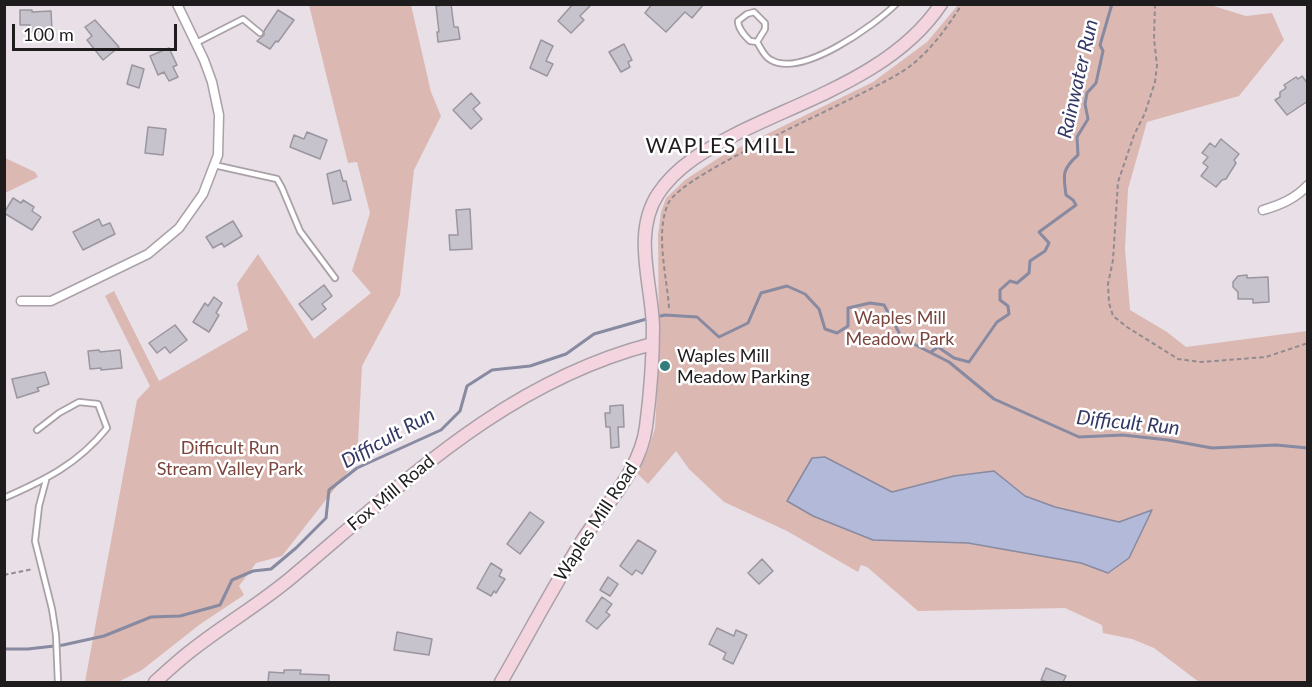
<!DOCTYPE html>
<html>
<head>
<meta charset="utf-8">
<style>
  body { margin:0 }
  #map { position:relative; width:1312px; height:687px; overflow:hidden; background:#e9dfe7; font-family:Lato,sans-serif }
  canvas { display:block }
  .frame { position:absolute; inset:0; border:6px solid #1f1c1e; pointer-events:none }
  .scale { position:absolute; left:12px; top:24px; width:165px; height:27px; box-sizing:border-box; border:3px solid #1f1c1e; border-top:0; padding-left:8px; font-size:18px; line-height:21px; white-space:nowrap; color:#1f1c1e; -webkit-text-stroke:4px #fff; paint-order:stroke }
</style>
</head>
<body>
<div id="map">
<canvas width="1312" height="687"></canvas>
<div class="frame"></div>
<div class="scale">100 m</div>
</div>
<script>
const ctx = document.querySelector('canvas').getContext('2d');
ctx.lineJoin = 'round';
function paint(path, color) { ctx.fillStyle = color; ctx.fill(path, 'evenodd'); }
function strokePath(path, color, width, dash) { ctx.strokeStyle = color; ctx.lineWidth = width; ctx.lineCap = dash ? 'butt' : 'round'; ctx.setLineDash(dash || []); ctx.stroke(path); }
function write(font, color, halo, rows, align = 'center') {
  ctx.font = font + ' Lato,sans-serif'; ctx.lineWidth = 5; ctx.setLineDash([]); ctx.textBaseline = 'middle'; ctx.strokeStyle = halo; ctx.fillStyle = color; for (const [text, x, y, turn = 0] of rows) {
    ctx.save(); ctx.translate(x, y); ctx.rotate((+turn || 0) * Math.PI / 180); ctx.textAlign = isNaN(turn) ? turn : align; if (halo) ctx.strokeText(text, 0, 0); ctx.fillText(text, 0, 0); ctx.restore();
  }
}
paint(new Path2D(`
  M1207,4L1246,16L1272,13L1284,40L1239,96L1147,122L1128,189L1125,249L1130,310L1167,332L1186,347L1307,331V682H1199L1154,648L1132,639L1103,633L1102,625L1065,608L918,611L867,567L861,565L858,572L787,531L724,502L689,469L676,451L648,484L636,472L648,451L655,428L659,357L658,235L661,212L666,198L685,180L720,157L873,82L927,42L958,5Z
  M309,5H411L431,92L441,116L414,170L400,295L362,366L357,460L282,556L256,563L239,586L244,595L199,625L142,670L118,682H85L137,400L150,386L105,296L114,291L159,381L248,330L237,284L258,254L314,339L371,293L352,271L370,213L357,162L348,163Z
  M5,158L35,172L38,177L5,193Z`), '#dbb8b2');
const water = new Path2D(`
  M825,457L892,492L954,476L994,471L1025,496L1055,507L1119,522L1152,510L1129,558L1108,573L1081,563L968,543L873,540L813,516L787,501L812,458Z`);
paint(water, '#b3b9d9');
strokePath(water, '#878aa1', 1.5);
strokePath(new Path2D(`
  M656,317L665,315L697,317L719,337L748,323L761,293L787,286L805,294L819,309L825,329L837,333L848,326V308L870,303L884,305L902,338L949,362L994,399L1079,437L1123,435L1168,440L1212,448L1276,445L1308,448
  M931,352L938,347L954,358L969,362L997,322L1009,314L1008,306L1000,300V290L1010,281L1017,283L1029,273L1030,261L1045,251L1049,243L1039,232L1076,205L1073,200L1066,195C1063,175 1062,169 1078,155L1077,137L1088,119L1085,104L1087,93L1096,83L1103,51L1100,45L1112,4
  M4,649H28L63,645L104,636L151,617L180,616L220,605L232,580L253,571L271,569L296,548L326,518L329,490L357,468L441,430L460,411L467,386L492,370L530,366L566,354L594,334L650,318`), '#878aa1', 3);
const building = new Path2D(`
  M451,4L454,27H458L460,39L438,42L437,32H439L436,6Z
  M573,4H592L580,16L584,20L571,33L558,21Z
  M652,4H704L692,18L685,12L666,32L645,13Z
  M20,10H32V12L51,11L52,31L30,32V25H20Z
  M278,10L294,20L278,42L276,41L270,49L257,41L264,35V31Z
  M95,20L119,47L103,60L87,40L92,36L85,27Z
  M541,40L553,46L546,61L553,64L547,76L530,68Z
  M624,44L632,60L628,62L630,67L621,72L609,52Z
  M169,48L177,65L173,67L178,77L169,81L164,72L158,75L150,56Z
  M132,65L144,69L139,88L127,84Z
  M1302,76L1308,84V101L1287,115L1275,100L1280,97V92L1286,88L1284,85L1296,77L1298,79Z
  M471,93L480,103L473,109L482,119L471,129L453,110Z
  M148,127L166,129L163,155L145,153Z
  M307,132L327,140L320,159L290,147L294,135L304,139Z
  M1221,139L1239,154L1234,160L1236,163L1226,179L1222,180L1216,187L1201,176L1208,167L1203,163L1208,157L1202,153L1210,143L1215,147Z
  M340,170L343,181H346L351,200L333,204L327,174Z
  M13,198L21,203L23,200L34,207L32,211L41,217L32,230L4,213Z
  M470,209L472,249L450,250L449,235H458L456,210Z
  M99,219L102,226L110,223L115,234L83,250L73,232Z
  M233,221L242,236L224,247L222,243L213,248L206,237Z
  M1247,275V278L1268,277L1269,302L1253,303V299H1238V292L1233,287V282L1238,276Z
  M324,285L332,296L322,304L326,309L312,320L299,304Z
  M214,297L222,303L216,313L219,315L209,332L193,322L205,303L208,306Z
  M175,325L187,340L170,353L165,347L157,353L149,343Z
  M99,350L100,352L120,350L122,368L101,370V368L90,369L88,351Z
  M45,372L49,384L37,388L39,391L17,398L12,379Z
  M623,405L624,427H618L619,447L611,448L610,427H606L605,413H610V406Z
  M530,512L544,522L520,554L507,544Z
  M638,540L656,551L642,574L636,570L632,575L620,566Z
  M762,559L773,571L759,584L748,573Z
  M491,563L502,570L499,576L505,579L496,593L494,591L491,596L477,588Z
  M608,577L618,584L610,596L600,590Z
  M602,597L612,604L606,612L610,615L597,629L586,621Z
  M717,628L734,636L736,630L747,635L733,664L723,659L726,653L709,644Z
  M397,632L432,639L429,655L394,650Z
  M1046,668L1066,676L1063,682H1048L1041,680Z
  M284,670H301L300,674L329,675V682H268L269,672L284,673Z`);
paint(building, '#c7c3cd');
strokePath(building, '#9a96a0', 1.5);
const lane = new Path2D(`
  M757,42L765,29V23L754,12L747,14L738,21C738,29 745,36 750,41L757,42C761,48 764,57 771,60C802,78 875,25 896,4
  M196,43L243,19L260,33
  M214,165L277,179L282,188L300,231L335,278
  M46,480L39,506L35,541L52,609L56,635L58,682
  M4,498C45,480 78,464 107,428L98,404L79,402L59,413L37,430`);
const street = new Path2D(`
  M1263,210C1280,205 1295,199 1308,185
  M21,301H51L148,254L179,228L203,194L218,155L219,115L212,82L204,60L177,4`);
const secondary = new Path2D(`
  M155,682C167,671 179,660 192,650C225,624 260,604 292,577C404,483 505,382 652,344
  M501,682C528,635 553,587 582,541C605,505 640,471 646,427C650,396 653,359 653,327C652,284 632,234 658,194C677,165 706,150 736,134C806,99 895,73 941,4`);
strokePath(lane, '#aaa1a8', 8);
strokePath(street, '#aaa1a8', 11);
strokePath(secondary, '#aaa1a8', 15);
strokePath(new Path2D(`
  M1155,4L1154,39L1157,65L1155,82L1145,113L1134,135L1118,182L1113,260L1108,284L1109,303L1113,316L1127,327L1178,359L1201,362L1266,357L1308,343
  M669,308C667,277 655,233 668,204C682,171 867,97 909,67C931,50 947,28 962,4
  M4,575L33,569`), '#928b90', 2, [4.5, 3]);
strokePath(lane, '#fff', 4.5);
strokePath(street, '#fff', 8);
strokePath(secondary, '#f4d4df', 12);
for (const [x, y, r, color] of [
  [665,366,6,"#327c7c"]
]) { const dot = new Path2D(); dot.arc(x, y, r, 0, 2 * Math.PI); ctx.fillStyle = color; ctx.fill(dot); strokePath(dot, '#fff', 2); }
write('18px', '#7b443d', '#fff', [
  ["Waples Mill",900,318],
  ["Meadow Park",900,339],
  ["Difficult Run",230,448],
  ["Stream Valley Park",230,469]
]);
write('18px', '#1f1c1e', '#fff', [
  ["Waples Mill",677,356],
  ["Meadow Parking",677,377]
], 'left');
write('18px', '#1f1c1e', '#fff', [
  ["Fox Mill Road",391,493,-40],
  ["Waples Mill Road",596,522,-57]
]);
write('italic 20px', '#343865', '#fff', [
  ["Rainwater Run",1078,79,-77],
  ["Difficult Run",1128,423,6],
  ["Difficult Run",388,438,-29]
]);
ctx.letterSpacing = '1.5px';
write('21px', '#1f1c1e', '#fff', [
  ["WAPLES MILL",721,146]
]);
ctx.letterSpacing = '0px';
</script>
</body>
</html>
